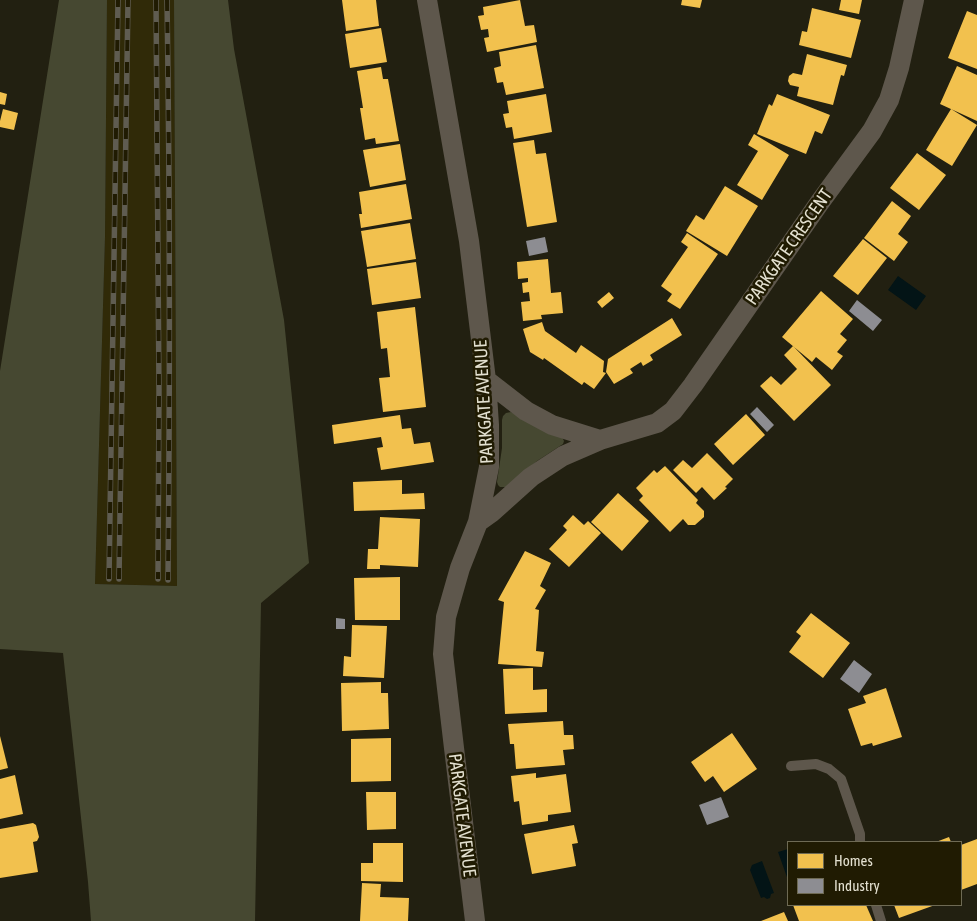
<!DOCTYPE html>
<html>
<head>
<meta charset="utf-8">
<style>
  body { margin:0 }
  #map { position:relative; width:977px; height:921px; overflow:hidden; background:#222011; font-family:"Asap Condensed",sans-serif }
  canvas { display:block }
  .legend { position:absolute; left:787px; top:841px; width:175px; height:65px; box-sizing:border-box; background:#201b02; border:1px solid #6e6a54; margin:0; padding:6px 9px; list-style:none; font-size:15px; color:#e3e0d0 }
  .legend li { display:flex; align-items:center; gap:10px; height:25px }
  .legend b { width:25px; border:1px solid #6e6a54 }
</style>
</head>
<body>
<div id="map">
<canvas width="977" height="921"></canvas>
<ul class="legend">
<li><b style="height:14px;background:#f2c14e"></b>Homes</li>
<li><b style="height:14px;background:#8d8d92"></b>Industry</li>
</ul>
</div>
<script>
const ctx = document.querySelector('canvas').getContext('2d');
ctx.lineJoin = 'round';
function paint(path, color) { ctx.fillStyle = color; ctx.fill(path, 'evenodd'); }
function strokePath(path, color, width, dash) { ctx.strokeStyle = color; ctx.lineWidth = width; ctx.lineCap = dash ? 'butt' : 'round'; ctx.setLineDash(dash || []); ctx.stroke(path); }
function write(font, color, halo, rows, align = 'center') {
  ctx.font = font + ' "Asap Condensed",sans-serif'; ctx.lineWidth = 5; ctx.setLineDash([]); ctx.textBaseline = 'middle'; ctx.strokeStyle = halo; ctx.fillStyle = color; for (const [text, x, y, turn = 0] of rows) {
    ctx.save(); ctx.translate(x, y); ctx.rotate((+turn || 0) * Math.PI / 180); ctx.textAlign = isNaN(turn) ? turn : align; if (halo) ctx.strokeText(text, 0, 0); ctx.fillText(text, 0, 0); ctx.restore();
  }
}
paint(new Path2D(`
  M107,0H174L177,586L95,584L105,237Z`), '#302a08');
paint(new Path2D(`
  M59,0H107L105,237L95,584L177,586L174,0H228L234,49L284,320L309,563L261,603L255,921H91L88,882L63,653L0,649V371Z
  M511,412L534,425L562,437L564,441L563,444L537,461L506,487H500L498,485L497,482L502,448V420L503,416L506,413Z`), '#464831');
paint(new Path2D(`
  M898,276L926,296L916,310L888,290Z
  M788,849V880L778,852Z
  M762,861L774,893L771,894L770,898L767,899L764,897L761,898L750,870L752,865Z`), '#031416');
paint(new Path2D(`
  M342,0H376L379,26L346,31Z
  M520,0L525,26L534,25L537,42L487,52L484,38L489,37L488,29L481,30L478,16L484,15L483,7Z
  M682,0H702L700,8L681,5Z
  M841,0H862L859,14L839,10Z
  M812,8L861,20L851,58L799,45L802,31L807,32Z
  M967,11L977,15V69L948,58Z
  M381,28L387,62L350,68L345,34Z
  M536,45L544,88L506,95L503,82L497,83L494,68L501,66L499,52Z
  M807,54L847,65L844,76L841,75L833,105L797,96L799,87L790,85L788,81L789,76L793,73L802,75Z
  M957,66L977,75V121L940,104Z
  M381,67L383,79H388L399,141L376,144L375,138L365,140L360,108H363L357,71Z
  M0,92L7,94L5,105L0,104Z
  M546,94L552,132L514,139L512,127L506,128L503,114L509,113L507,101Z
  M777,94L830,115L822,134L815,131L806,154L757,134L769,104L772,106Z
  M3,109L18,113L14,130L0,127V121Z
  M951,109L977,125L952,166L926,150Z
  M754,134L789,155L762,200L737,185L758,151L748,145Z
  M534,140L536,154L546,153L557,222L527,227L513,143Z
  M400,144L406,180L370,187L363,150Z
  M917,153L946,175L919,210L890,188Z
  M406,184L412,219L361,228L359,214H362L359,192Z
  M725,186L758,206L727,256L686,231L696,215L704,220Z
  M892,201L911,216L898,234L908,242L894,261L864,238Z
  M410,223L416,259L367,267L361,231Z
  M687,233L718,254L680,309L667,301L672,294L661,286L688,247L681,242Z
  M863,239L887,258L858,295L833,276Z
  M548,259L551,293L561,292L563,313L541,315L542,319L523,321L521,302L530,301L529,292L523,293L522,283L528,282V278L518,279L517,262Z
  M416,262L421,298L372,305L367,269Z
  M821,291L853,319L840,334L847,340L837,352L843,356L832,370L816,357L812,362L782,337Z
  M609,292L614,298L602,308L597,302Z
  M415,307L426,407L383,412L379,378L390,377L387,348L381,349L377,312Z
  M672,318L682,335L650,355L653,360L643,366L641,362L630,369L633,373L614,384L606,372L608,359Z
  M542,322L545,331L576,353L581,345L604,361L603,372L606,373L594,389L584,382L582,385L544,358L543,360L530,352L523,329Z
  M793,346L831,385L794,421L760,386L771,376L781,385L797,369L784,355Z
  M746,414L765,435L733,465L714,444Z
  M400,415L402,429L411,428L414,444L430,442L434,462L381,470L377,448L383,447L381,437L334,444L332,425Z
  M707,453L733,479L725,487L727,488L714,500L702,487L696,493L673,470L683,460L692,468Z
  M665,466L698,500L696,503L704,511V517L695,525H688L683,519L670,532L639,500L643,496L636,488L654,470L657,473Z
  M402,480V494L424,493L425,509L354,511L353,482Z
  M618,493L649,521L622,551L591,522Z
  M573,515L584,525L588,521L601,533L569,567L549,549L567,530L563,526Z
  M380,517L420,519L418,567L380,565V569H367L368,549H378Z
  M525,551L551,563L540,586L546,590L535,609L539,610L536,651L544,652L542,667L498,664L504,602L498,600Z
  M400,577V620H355L354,578Z
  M811,613L850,643L823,678L789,652L801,636L796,632Z
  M352,625L387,626L384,678L343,676L344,656L351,657Z
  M533,668V690L547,689V712L505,714L503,669Z
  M381,682V693H388L389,729L342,731L341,683Z
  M886,688L902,737L873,746L872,743L861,746L848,709L866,703L863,696Z
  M563,721L564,735H573L574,749L563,750L565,765L516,769L514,744H510L508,724Z
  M732,733L757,769L724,792L713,776L705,782L691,762Z
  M0,736L8,768L0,770Z
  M391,738V781L351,782V739Z
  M536,773V778L566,774L571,812L548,815V821L522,825L519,801L514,802L511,776Z
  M15,775L23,814L0,819V779Z
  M366,792H396V829L367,830Z
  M33,823L36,825L39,837L37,841L33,842L38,872L0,878V829Z
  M574,825L578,843L572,844L576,866L532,874L524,834Z
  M949,837L951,842H936Z
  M977,839V884L961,890V845Z
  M373,843H403V882L361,881V863H373Z
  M362,883L381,884L380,897L409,898L408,921H360Z
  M793,905H866L873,921H799Z
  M894,905H935L899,918Z
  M784,912L788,921H761Z`), '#f2c14e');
paint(new Path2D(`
  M545,237L548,252L529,256L526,241Z
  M857,300L882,320L873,331L849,311Z
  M757,407L774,425L767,432L750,414Z
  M336,618L345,619V629H336Z
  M854,660L872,674L859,693L840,679Z
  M721,797L729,817L707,825L699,805Z`), '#8d8d92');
strokePath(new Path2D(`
  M791,766L816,764L829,769L841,779L860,834V842
  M876,905L881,921`), '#5e574c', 10);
strokePath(new Path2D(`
  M427,0L469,241L486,380L489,425V467L478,522L460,568L446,617L443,654L454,748L475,921
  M486,380L526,411L552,425L600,440
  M478,522L492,512L531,477L563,456L600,440L657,423L673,411L693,385L820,202L872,131L889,100L899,68L914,0`), '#5e574c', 20);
const rail = new Path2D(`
  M156,0L159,390L158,579
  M167,0C170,193 170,386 168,580
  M109,579L118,0
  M119,579L128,0`);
strokePath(rail, '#5f5c51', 5.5);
strokePath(rail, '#201b02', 4, [11]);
write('18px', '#e3e0d0', '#201b02', [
  ["PARKGATE CRESCENT",789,247,-55],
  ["PARKGATE AVENUE",484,402,-93],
  ["PARKGATE AVENUE",462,815,83]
]);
</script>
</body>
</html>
